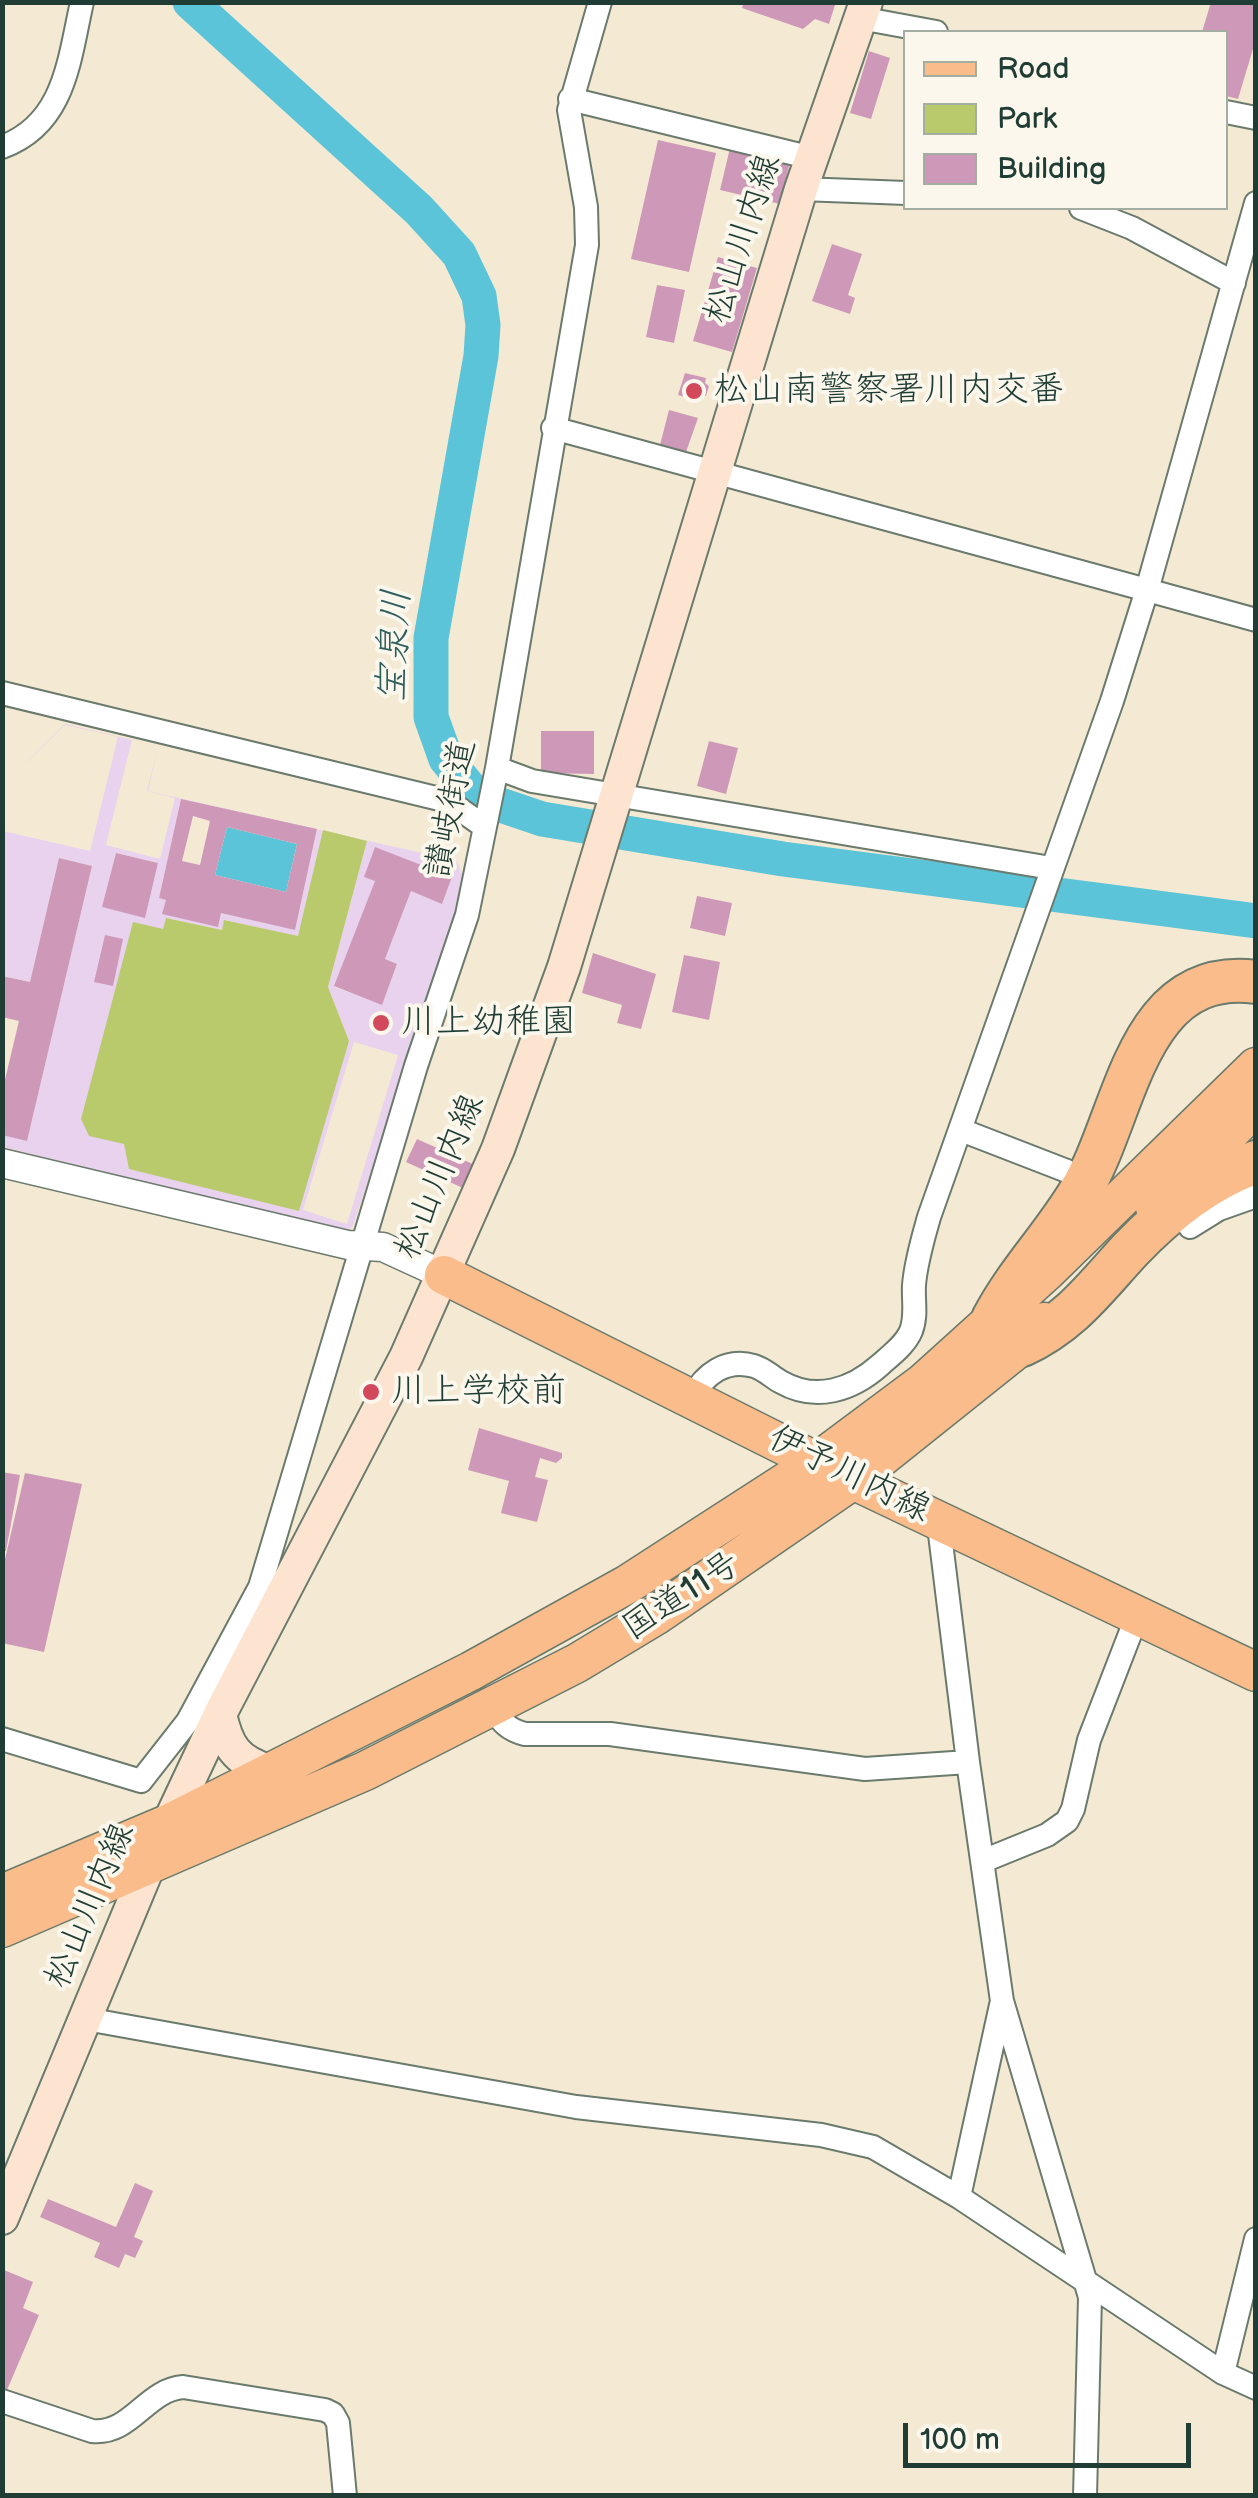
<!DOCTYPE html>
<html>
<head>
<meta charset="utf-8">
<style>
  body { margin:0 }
  #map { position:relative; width:1258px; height:2498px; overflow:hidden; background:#f4ead4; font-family:"Balsamiq Sans",sans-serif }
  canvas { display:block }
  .frame { position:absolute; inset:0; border:5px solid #1f3d34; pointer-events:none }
  .legend { position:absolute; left:903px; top:30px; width:325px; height:180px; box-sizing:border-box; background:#fbf7ec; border:2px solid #a3ada2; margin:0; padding:12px 18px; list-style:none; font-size:30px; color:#1f3d34 }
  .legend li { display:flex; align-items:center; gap:20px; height:50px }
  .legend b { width:50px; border:2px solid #a3ada2 }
  .scale { position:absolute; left:903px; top:2423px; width:288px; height:45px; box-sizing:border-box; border:5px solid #1f3d34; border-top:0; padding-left:12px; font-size:30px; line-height:35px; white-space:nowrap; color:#1f3d34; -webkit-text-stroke:8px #fbf7ec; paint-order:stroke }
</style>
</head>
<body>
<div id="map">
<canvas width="1258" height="2498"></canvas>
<div class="frame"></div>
<ul class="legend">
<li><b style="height:12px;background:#f9bc8a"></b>Road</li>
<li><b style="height:28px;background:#b9ca6d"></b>Park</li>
<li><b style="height:28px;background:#ce99b8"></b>Building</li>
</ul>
<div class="scale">100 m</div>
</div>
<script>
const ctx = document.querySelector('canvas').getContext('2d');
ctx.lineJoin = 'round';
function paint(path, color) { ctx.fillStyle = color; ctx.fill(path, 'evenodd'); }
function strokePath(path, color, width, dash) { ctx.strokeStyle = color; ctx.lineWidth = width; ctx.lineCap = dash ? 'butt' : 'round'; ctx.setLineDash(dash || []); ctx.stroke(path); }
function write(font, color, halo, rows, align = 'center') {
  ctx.font = font + ' "Balsamiq Sans","Klee One",sans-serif'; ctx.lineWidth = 8; ctx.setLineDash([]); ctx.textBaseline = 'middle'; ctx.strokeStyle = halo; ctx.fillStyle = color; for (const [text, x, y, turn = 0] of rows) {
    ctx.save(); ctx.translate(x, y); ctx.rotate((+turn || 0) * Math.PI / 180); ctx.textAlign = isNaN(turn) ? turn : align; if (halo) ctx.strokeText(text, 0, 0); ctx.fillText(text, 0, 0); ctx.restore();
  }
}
paint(new Path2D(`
  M65,724L158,746L148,791L457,861L463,877L461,896L353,1226L348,1231L3,1147V1135L27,1140L92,866L59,858L30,982L3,976V831L90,851L118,737L65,725L3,785ZM132,740L158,746L147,791L175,798L160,859L106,845ZM181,799L317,830L295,929L221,913L218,926L163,913L166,900L159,898ZM323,831L367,841L328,987L349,1041L130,1170L124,1144L166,918L222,930L225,920L298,937ZM116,853L158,863L145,917L103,907ZM452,877L442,903L411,891L385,959L397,965L382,1004L335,987L375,881ZM354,1042L398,1055L347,1224L303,1210Z`), '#e8d2ee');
paint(new Path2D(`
  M323,830L367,841L328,987L349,1041L299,1211L129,1169L124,1144L89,1136L81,1119L133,922L163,929L166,918L222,930L224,920L298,936Z`), '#b9ca6d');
paint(new Path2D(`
  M227,827L297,844L286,892L215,875Z`), '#5cc4d8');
strokePath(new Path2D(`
  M190,2L419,210L459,254L479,296L483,325L481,356L431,638V717L446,759L477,797L542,819L783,859L1256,921`), '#5cc4d8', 35);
paint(new Path2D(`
  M744,2H836L829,24L815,19L803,29L742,8Z
  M1211,2H1256V39L1238,99L1226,96V32H1202Z
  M869,51L890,58L871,119L850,113Z
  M658,140L716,153L689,272L631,259Z
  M730,148L790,162L780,204L720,190Z
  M832,244L862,254L848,295L855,298L850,314L812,301Z
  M718,257L757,268L732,352L693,341Z
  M657,285L685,290L674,343L646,337Z
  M685,373L706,378L705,383L709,386L706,396H701L700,401L678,395Z
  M669,410L698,418L686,452L660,445Z
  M541,731H594V774L541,773Z
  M709,741L738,748L726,794L697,786Z
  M181,799L317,829L295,930L221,913L218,927L162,914L166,900L159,898ZM193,816L210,821L200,865L182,861ZM227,827L297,844L286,892L215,875Z
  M375,847L452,877L442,904L411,891L385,959L397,964L382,1005L334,986L375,881L364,877Z
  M116,853L158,863L145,918L102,907Z
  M59,858L92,866L27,1141L2,1135V1092L19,1021L2,1017V976L30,982Z
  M697,896L732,903L725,936L690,928Z
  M105,935L123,939L113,986L94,982Z
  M593,953L656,974L641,1029L617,1023L622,1005L582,993Z
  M684,955L720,962L709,1020L672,1012Z
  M417,1139L475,1165L465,1189L406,1162Z
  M479,1428L562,1453V1458L556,1463L540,1458L535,1477L548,1480L537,1522L501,1513L509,1481L468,1470Z
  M2,1472L20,1475L6,1551H2Z
  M25,1473L82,1484L44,1652L2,1643V1572Z
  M135,2183L153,2191L134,2237L143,2241L135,2258L125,2254L119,2268L94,2257L100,2243L40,2217L48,2199L116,2227Z
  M4,2270L33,2282L23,2308L39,2315L7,2390L2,2389Z`), '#ce99b8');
const minor = new Path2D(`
  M860,18L936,32
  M570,99L812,158
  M1226,112L1256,118
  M2,147C65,124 69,60 82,2
  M801,189L906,193
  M1081,208L1132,228L1234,283
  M553,428L1147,590L1256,203
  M2,693L448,801L485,827
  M497,768L532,781L1051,868
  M961,1130L1067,1171
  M1190,1227L1219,1209L1256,1196
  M692,1398C704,1374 726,1358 754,1366C764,1369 772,1377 781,1382C816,1402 852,1390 880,1365C891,1355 905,1345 911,1331C917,1316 913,1300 914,1285C916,1261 923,1239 929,1217L1112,701L1147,590L1256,620
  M938,1518L968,1762L1002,2001L1090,2297L1085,2496
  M281,1595L260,1587L416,1066L467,915L497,768L587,245L586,207L569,110L600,2
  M492,1708C502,1722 508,1730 525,1734H610L865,1769L968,1762
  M2,1739L141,1781L188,1721L260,1587
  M983,1861L1047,1835L1067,1821L1073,1809L1089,1740L1137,1616
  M86,2019L576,2107L821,2135L873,2147L959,2197L1223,2373L1256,2388
  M959,2197L1001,2005
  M1223,2373L1256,2239
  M2,2401L92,2431C131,2435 146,2390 183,2387L325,2410L333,2414L338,2423L345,2496`);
const tertiary = new Path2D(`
  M2,1163L348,1245L383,1247L444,1275`);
const secondary = new Path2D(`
  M220,1714C227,1746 236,1761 269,1771
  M2,2218L149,1865L220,1714L406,1357L498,1149L564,967L801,189L866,2`);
const primary = new Path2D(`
  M444,1275L853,1480L1256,1672`);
const trunk = new Path2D(`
  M1155,1207L1256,1106
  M2,1894L170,1823L471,1671L628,1584L817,1462L923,1383L1047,1271L1256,1067
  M2,1928L365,1771L577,1663L655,1616L853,1480L1022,1345L1044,1322`);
const motorway = new Path2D(`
  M993,1319C1017,1273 1053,1237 1080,1192C1127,1116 1134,966 1256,982
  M1022,1345C1070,1323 1095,1288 1130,1250C1165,1213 1208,1179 1256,1162`);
strokePath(minor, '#6a7a6c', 26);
strokePath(tertiary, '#6a7a6c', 31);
strokePath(secondary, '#6a7a6c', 36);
strokePath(primary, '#6a7a6c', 41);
strokePath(trunk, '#6a7a6c', 41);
strokePath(motorway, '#6a7a6c', 46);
strokePath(minor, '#fff', 22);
strokePath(tertiary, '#fff', 28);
strokePath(secondary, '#fde4d0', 32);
strokePath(primary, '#f9bc8a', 38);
strokePath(trunk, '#f9bc8a', 38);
strokePath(motorway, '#f9bc8a', 42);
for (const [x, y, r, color] of [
  [694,391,10,"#d1495b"],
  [381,1023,10,"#d1495b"],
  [371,1392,10,"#d1495b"]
]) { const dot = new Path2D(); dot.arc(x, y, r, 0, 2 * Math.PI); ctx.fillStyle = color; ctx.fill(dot); strokePath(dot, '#fbf7ec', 4); }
write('35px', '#1f3d34', '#fbf7ec', [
  ["松山川内線",744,239,-72],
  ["讃岐街道",452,809,-79],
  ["松山川内線",441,1177,-67],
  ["伊予川内線",849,1475,26],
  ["国道11号",682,1597,-33],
  ["松山川内線",91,1906,-67]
]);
write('35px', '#1f3d34', '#fbf7ec', [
  ["松山南警察署川内交番",714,391],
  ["川上幼稚園",401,1023],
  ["川上学校前",391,1392]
], 'left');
write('italic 38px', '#2e5f5d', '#fbf7ec', [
  ["宝泉川",396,646,-87]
]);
</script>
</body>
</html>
